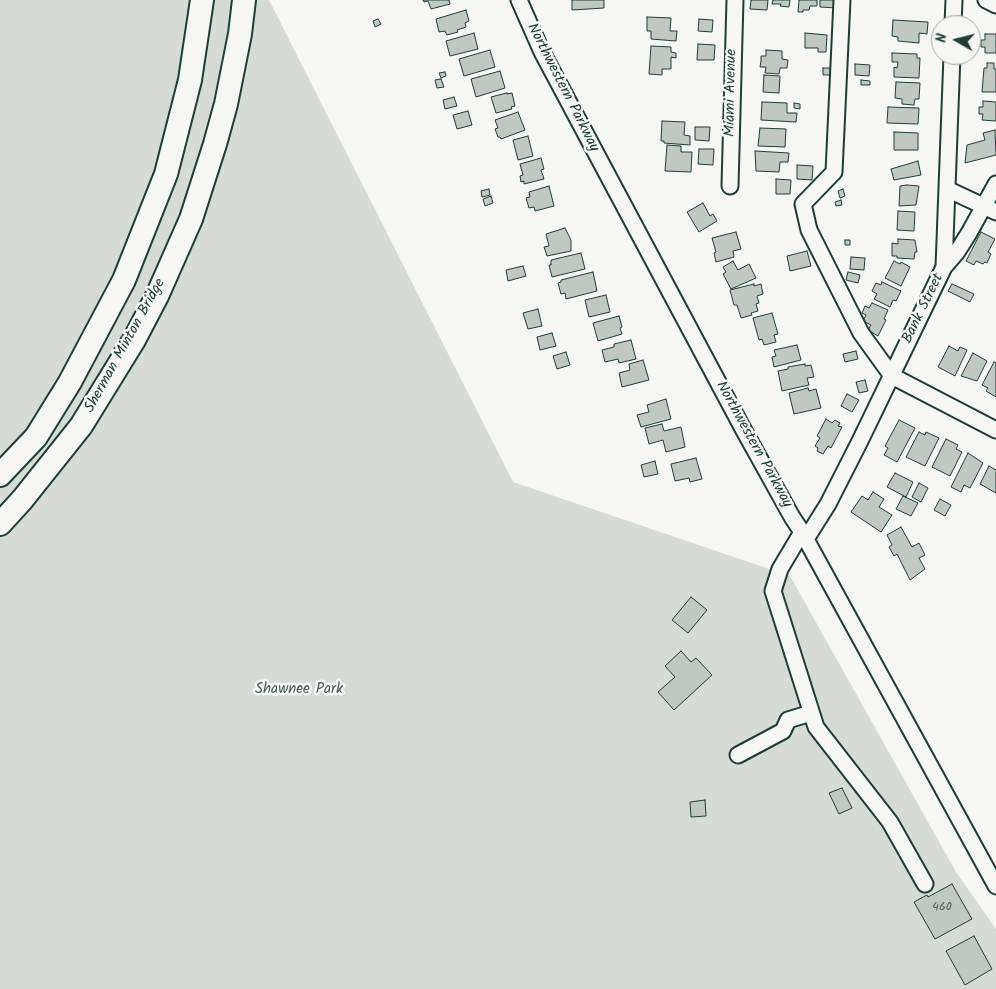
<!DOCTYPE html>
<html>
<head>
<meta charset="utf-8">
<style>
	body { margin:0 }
	#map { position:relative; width:996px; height:989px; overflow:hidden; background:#f6f6f2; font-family:Kalam,sans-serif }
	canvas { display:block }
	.north { position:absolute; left:931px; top:15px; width:50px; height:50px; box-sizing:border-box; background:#f6f6f2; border:1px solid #a0aca6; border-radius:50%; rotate:278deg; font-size:14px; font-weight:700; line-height:20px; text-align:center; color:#1f3d34 }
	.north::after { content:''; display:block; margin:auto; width:18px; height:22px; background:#1f3d34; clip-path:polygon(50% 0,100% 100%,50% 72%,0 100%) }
</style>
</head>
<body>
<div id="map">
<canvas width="996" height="989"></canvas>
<div class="north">N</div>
</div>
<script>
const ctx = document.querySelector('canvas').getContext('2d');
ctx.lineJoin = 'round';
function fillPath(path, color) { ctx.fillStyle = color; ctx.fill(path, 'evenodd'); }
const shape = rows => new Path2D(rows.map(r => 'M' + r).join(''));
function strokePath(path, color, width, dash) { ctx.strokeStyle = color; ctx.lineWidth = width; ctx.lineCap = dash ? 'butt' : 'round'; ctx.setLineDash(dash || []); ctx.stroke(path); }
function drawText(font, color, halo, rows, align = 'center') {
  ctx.font = font + ' Kalam,sans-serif'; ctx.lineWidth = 5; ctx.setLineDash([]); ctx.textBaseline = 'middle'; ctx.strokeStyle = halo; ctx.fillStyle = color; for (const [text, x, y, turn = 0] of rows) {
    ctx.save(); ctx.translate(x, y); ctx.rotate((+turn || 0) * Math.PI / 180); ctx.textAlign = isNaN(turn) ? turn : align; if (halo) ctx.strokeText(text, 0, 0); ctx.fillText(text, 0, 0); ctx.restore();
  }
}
fillPath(shape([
	[0,0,269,0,513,482,790,576,956,872,996,929,996,989,0,989]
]), '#d6dbd6');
const building = shape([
	[423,0,449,0,450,4,431,9,428,1,424,2,423,0],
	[572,0,604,0,604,8,572,10,572,0],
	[751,0,768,0,767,10,750,9,751,0],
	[773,0,790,0,789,7,780,6,781,4,772,4,773,0],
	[799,0,817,0,817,6,810,6,809,10,803,10,803,12,798,12,799,0],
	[820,0,837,0,837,8,820,7,820,0],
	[466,10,469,21,465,23,466,27,457,30,458,32,447,35,445,31,439,32,436,19,466,10],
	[647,17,671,18,670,31,677,31,676,41,651,39,651,31,647,31,647,17],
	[378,19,381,24,375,27,373,21,378,19],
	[699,19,713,20,712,32,698,31,699,19],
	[893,20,928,22,927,34,919,33,919,43,898,41,898,37,892,36,893,20],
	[474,33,478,49,450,56,446,41,474,33],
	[805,33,827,35,826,52,818,52,818,48,805,48,805,33],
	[985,34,996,34,996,53,985,53,985,47,981,47,981,40,985,40,985,34],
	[698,44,715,45,714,60,697,60,698,44],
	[651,46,671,47,671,52,676,53,676,58,671,57,671,69,662,69,662,75,649,74,651,46],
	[490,50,495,67,464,76,459,59,490,50],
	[766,50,782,51,782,59,788,60,787,68,780,68,779,74,765,73,766,67,760,67,761,61,761,56,766,56,766,50],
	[892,53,917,54,917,58,920,58,919,78,894,77,894,67,897,68,898,62,892,62,892,53],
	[987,63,994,63,994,69,996,69,996,92,982,92,984,68,987,68,987,63],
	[855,64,870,65,869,76,855,75,855,64],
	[823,68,832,68,831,75,823,75,823,68],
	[500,71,505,88,476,97,471,79,500,71],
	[445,72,446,76,441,78,439,73,445,72],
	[764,75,780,76,779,93,763,92,764,75],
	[441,79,444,87,437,88,435,80,441,79],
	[861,80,870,81,870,85,861,85,861,80],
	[896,82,920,83,919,99,915,99,914,105,902,104,902,99,895,98,896,82],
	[507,93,507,94,512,93,515,106,511,107,512,109,496,113,491,97,507,93],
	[454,97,457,106,445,109,443,100,454,97],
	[983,101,996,102,996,121,982,120,983,114,979,114,979,107,983,107,983,101],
	[762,102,787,103,787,113,797,113,796,122,761,120,762,102],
	[794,103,800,104,800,109,794,108,794,103],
	[888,107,919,108,918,124,887,123,888,107],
	[468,111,472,125,457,129,453,115,468,111],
	[518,112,525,130,501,139,500,137,498,137,495,129,498,128,495,120,518,112],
	[662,121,685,122,684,135,690,136,690,145,664,143,664,141,661,141,662,121],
	[695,127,710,127,709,141,695,140,695,127],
	[760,128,786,129,785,147,758,146,760,128],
	[995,130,996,155,965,163,967,145,985,140,983,133,995,130],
	[894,132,918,133,918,150,894,150,894,132],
	[528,136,533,156,518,160,513,140,528,136],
	[667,145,681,146,681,152,692,152,691,172,665,171,667,145],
	[699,149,714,149,713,165,698,164,699,149],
	[755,151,789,153,788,162,780,162,779,172,756,171,755,151],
	[541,158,544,169,541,170,544,179,524,184,524,181,521,182,520,176,523,175,520,164,541,158],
	[918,161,921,175,894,180,891,169,918,161],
	[797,165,813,166,812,180,797,179,797,165],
	[776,179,791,180,790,194,776,194,776,179],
	[907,185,919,186,916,205,899,206,900,186,907,185],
	[549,186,554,206,535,211,534,207,529,208,526,198,530,197,529,192,549,186],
	[489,189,490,195,482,197,481,191,489,189],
	[843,189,845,196,840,198,838,191,843,189],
	[491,196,493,203,485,206,483,199,491,196],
	[841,200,842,205,836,206,835,202,841,200],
	[703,203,710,216,713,214,717,221,699,232,687,212,703,203],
	[898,211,915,212,914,231,897,230,898,211],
	[565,228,571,240,571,251,547,256,544,247,549,246,546,234,565,228],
	[736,232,741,249,733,251,734,257,716,262,714,253,716,252,712,238,736,232],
	[981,232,995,239,988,252,991,254,987,263,985,262,983,264,976,261,974,265,966,261,981,232],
	[898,239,915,240,917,252,915,252,914,259,897,258,897,256,892,256,892,243,898,244,898,239],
	[845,240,850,240,850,245,845,245,845,240],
	[807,251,811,266,790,271,787,256,807,251],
	[581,253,585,269,552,277,549,265,551,265,551,260,581,253],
	[851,257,865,258,864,270,850,269,851,257],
	[733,261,738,270,749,264,756,278,731,289,723,274,726,272,723,267,733,261],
	[894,261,900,264,901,262,910,267,901,286,885,278,894,261],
	[523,266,526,276,508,281,506,270,523,266],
	[593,272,597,291,566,299,565,293,561,294,558,283,561,282,561,280,593,272],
	[848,272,860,275,858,283,846,280,848,272],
	[882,282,901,291,896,301,893,300,890,307,874,299,877,294,872,291,876,283,881,285,882,282],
	[754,284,754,286,761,284,763,294,757,296,759,303,756,304,758,311,751,313,752,315,741,318,737,305,734,305,730,290,754,284],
	[952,284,974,294,970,302,948,291,952,284],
	[606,295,610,312,589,317,585,300,606,295],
	[872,303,888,310,884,319,886,320,878,336,868,330,871,325,863,321,866,315,862,313,865,306,869,308,872,303],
	[538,309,542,326,528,329,523,313,538,309],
	[772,313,778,334,774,335,776,342,764,345,762,339,759,340,753,318,772,313],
	[619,316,622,327,620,328,622,334,598,341,593,323,619,316],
	[552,333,556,346,540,350,537,337,552,333],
	[631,340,636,359,619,363,618,359,605,362,602,350,614,347,614,344,631,340],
	[797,345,801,360,774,367,772,357,776,356,774,350,797,345],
	[949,346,958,351,960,347,967,350,955,376,938,367,949,346],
	[856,351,858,359,845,362,843,354,856,351],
	[566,352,570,365,557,369,553,356,566,352],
	[973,353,987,361,977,381,961,376,973,353],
	[643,360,649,380,622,387,619,373,630,370,629,364,643,360],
	[994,362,996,363,996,397,986,391,988,388,982,385,994,362],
	[805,364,805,366,811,365,814,377,807,378,809,385,782,391,778,371,788,369,788,367,805,364],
	[865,380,868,391,859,393,856,382,865,380],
	[808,388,809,391,816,389,821,408,794,414,789,393,808,388],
	[847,394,859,400,852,412,841,406,847,394],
	[666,399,671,419,641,427,637,415,649,412,647,405,666,399],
	[826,419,832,423,835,420,840,423,838,426,842,427,831,448,828,446,823,454,817,451,818,448,815,446,820,438,817,436,826,419],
	[899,420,915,428,897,462,884,455,888,448,885,446,899,420],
	[662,424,664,431,681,427,685,447,666,452,663,440,649,444,645,428,662,424],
	[919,432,925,435,926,432,939,438,925,466,906,457,919,432],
	[946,439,958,445,956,449,962,452,950,476,932,467,946,439],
	[968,453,983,463,970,488,964,485,961,492,951,487,968,453],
	[696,458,702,479,690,482,689,478,675,481,671,464,696,458],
	[655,461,658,474,644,477,641,465,655,461],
	[989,466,996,470,996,493,980,484,989,466],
	[895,473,913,482,906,497,887,487,895,473],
	[919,483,928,488,921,502,912,497,919,483],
	[873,492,884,499,879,507,892,515,881,532,851,512,862,496,868,500,873,492],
	[903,496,918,503,911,516,896,509,903,496],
	[940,499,951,505,945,516,934,510,940,499],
	[901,527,912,547,919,543,925,555,919,558,925,569,910,580,897,554,894,556,889,547,892,545,887,535,901,527],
	[691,597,707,610,688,633,672,620,691,597],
	[681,651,691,662,696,658,712,675,674,710,658,692,675,677,665,666,681,651],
	[842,788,852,808,839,814,829,793,842,788],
	[705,800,706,816,691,817,690,802,705,800],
	[952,884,972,919,935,939,914,902,927,895,928,897,952,884],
	[974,936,992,969,965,985,946,951,974,936]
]);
fillPath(building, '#c1c8c3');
strokePath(building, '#1f3d34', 1);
const minor = shape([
	[519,0,542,52,742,427,792,517,802,532,996,886],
	[842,0,834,172,803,204,809,230,861,333,892,376,996,430],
	[986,0,996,5],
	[953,25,954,0],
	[730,186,735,0],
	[947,189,996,212],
	[944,267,957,252,969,233,996,184],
	[802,532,780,569,773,591,816,727,890,822,925,884],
	[806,539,828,504,860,441,944,267,952,55],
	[738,755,783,731,788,720,811,713]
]);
const highway = shape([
	[0,475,36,437,70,382,124,280,166,174,190,80,202,0],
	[0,524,22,500,81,426,134,340,157,296,191,219,215,144,226,104,240,34,244,0]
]);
strokePath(minor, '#1f3d34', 19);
strokePath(highway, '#1f3d34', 26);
strokePath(minor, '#f6f6f2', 15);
strokePath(highway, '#f6f6f2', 22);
drawText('12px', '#486058', null, [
	["460",942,908]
]);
drawText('15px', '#1f3d34', '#f6f6f2', [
	["Northwestern Parkway",562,88,63],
	["Miami Avenue",732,93,-89],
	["Bank Street",924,309,-64],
	["Sherman Minton Bridge",126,346,-61],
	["Northwestern Parkway",753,445,61]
]);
drawText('15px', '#445d54', '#f6f6f2', [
	["Shawnee Park",299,690]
]);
</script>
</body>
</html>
